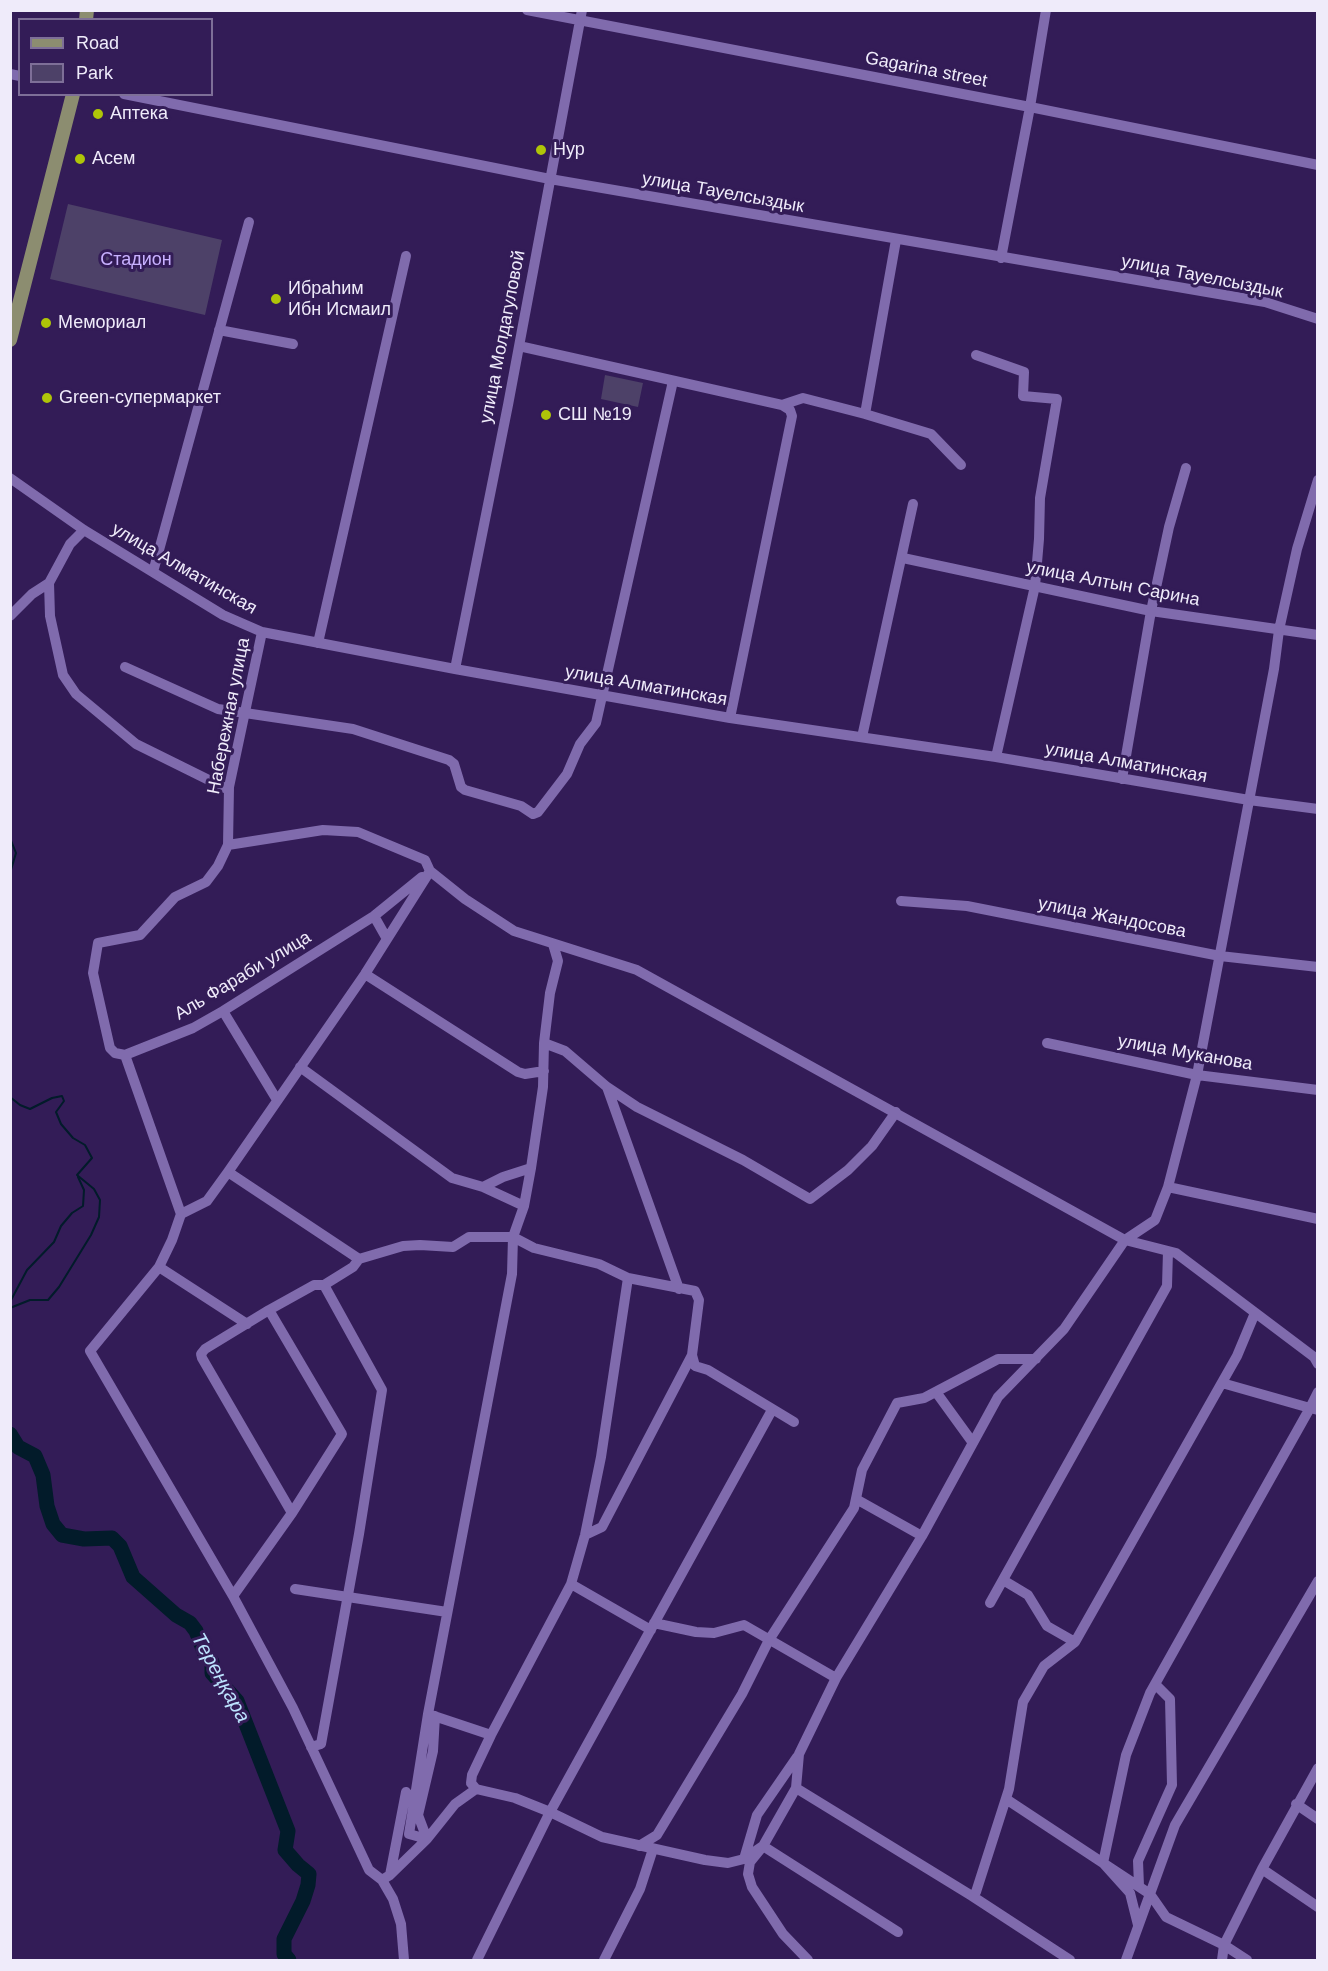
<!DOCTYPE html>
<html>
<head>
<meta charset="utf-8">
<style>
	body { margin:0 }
	#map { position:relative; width:1328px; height:1971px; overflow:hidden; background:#331c57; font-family:Arial,sans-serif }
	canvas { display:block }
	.frame { position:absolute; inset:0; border:12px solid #efebfa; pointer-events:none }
	.legend { position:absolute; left:18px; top:18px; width:195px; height:78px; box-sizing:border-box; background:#331c57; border:2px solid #7e6f98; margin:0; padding:8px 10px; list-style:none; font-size:18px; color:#efebfa }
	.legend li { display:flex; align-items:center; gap:12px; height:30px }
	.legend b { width:30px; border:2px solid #7e6f98 }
</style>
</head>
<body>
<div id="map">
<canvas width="1328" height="1971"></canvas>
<div class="frame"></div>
<ul class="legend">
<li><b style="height:8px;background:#8c8d70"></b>Road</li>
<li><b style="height:16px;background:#4d4168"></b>Park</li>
</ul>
</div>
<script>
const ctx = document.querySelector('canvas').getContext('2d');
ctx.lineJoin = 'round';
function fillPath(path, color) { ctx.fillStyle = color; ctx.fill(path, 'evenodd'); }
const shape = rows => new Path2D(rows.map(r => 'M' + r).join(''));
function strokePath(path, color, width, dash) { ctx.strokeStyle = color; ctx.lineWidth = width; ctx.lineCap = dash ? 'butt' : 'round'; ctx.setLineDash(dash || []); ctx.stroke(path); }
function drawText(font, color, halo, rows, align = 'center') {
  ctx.font = font + ' Arial,sans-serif'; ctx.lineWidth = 6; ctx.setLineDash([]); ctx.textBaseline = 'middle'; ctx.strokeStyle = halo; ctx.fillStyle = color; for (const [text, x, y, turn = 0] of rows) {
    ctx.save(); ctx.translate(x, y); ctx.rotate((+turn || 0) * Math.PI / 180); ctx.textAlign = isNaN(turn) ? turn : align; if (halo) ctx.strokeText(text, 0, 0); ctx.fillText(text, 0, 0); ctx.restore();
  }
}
fillPath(shape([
	[68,204,222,240,205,315,50,279],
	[605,375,643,383,638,407,601,399]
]), '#4d4168');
strokePath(shape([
	[10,838,16,853,10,873],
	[10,1097,20,1105,30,1109,52,1098,62,1096,64,1101,56,1112,61,1124,73,1138,85,1145,92,1158,77,1175,94,1189,100,1200,99,1217,91,1235,59,1287,48,1300,30,1300,10,1308],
	[10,1302,27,1270,54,1242,61,1226,72,1213,83,1206,84,1190,78,1177]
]), '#021b2a', 2);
strokePath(shape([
	[10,1434,18,1447,35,1456,43,1475,47,1506,53,1524,62,1535,84,1539,112,1538,120,1546,133,1577,176,1615,190,1623,196,1631,205,1654,212,1662,212,1673,237,1701,288,1831,285,1850,298,1865,309,1874,308,1885,303,1901,284,1939,284,1954,289,1960]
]), '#021b2a', 15);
strokePath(shape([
	[527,10,1030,107,1318,165],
	[10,74,20,76],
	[124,94,550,179,1265,302,1318,319],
	[1001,258,1030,107,1046,10],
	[219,330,293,344],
	[519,346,782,405,790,410,792,416,730,718],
	[976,355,1024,372,1023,396,1057,399,1040,498,1039,539,1035,586,996,757],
	[782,405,803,398,865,414,931,434,961,465],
	[865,414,896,240],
	[10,478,84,530,223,615,262,632,455,669,730,718,996,757,1249,800,1318,809],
	[84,530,70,544,49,583,50,616,63,675,76,694,136,744,229,790],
	[903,558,1151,611,1318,635],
	[153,572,249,222],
	[10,616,32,594,49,583],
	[318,643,406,256],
	[125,667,218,709,353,729,449,760,454,764,461,787,465,790,521,806,533,814,538,812,567,774,580,744,596,723,673,381],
	[455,669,508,405,582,10],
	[862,737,913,504],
	[1122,779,1151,611,1169,527,1186,468],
	[228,845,323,830,358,832,425,860,430,871,465,899,514,931,637,970,1125,1240,1176,1253,1314,1357,1318,1364],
	[901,901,967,906,1220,956,1318,967],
	[374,916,387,939],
	[553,944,558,961,550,993,544,1043,565,1051,607,1087,637,1107,743,1160,810,1199,848,1170,872,1146,896,1112],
	[365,974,518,1072,525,1074,544,1071],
	[223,1011,277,1100],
	[1047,1043,1197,1075,1318,1090],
	[125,1055,115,1053,110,1048,93,973,98,943,140,935,175,897,206,882,218,866,228,845,229,787,262,632],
	[125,1055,193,1028,223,1011,374,916,422,877],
	[125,1055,181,1214],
	[300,1067,452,1178,483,1187,503,1177,531,1168],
	[607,1087,679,1289],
	[228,1172,359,1259],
	[483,1187,524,1206],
	[1168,1187,1318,1219],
	[159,1267,247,1324],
	[628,1278,601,1457,585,1535,571,1584,491,1735,472,1775,471,1783,476,1789,515,1798,550,1812,602,1837,705,1860,728,1863,744,1859,763,1846,796,1788,799,1754,836,1678,922,1536,998,1397,1064,1329,1125,1240,1155,1220,1168,1187,1197,1075,1274,669,1279,630,1297,549,1318,480],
	[936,1392,973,1443],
	[1318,1392,1310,1408,1318,1410],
	[856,1499,922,1536],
	[292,1513,202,1358,201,1354,205,1349,269,1310,314,1285,324,1285,353,1267,359,1259,403,1246,420,1245,453,1247,469,1237,513,1237,534,1248,599,1264,628,1278,695,1291,699,1300,692,1355,695,1366,708,1370,794,1422],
	[585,1535,602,1527,692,1355],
	[1003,1580,1028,1595,1047,1626,1075,1642,1237,1356,1255,1313],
	[571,1584,651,1630],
	[295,1589,447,1612],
	[233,1596,292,1513,342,1434,269,1310],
	[990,1603,1167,1286,1168,1251],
	[654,1623,696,1632,714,1633,744,1625,836,1678],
	[428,1714,491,1735],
	[311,1747,321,1744,359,1534,382,1390,324,1285],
	[1318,1768,1262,1869,1318,1907],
	[796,1788,972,1896,1070,1960],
	[1006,1799,1150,1894,1166,1917,1224,1945,1247,1960],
	[1296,1804,1318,1819],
	[427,1839,418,1815,433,1751,435,1716],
	[427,1839,455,1804,476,1789],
	[639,1846,657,1835,742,1694,769,1640,854,1508,862,1470,897,1403,924,1398,998,1359,1036,1359],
	[744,1859,757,1815,797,1757],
	[390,1875,406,1792,415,1806],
	[382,1880,390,1875,427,1839,409,1834,428,1714,512,1274,513,1237,524,1206,531,1168,543,1087,544,1043],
	[1139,1886,1138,1861,1172,1785,1170,1699,1155,1684],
	[972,1896,976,1892,1009,1789,1023,1702,1044,1666,1075,1642],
	[1138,1925,1130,1893,1103,1863,1126,1755,1150,1693,1310,1408,1222,1383],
	[404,1960,401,1924,393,1899,382,1880,369,1870,293,1708,233,1596,90,1351,159,1267,172,1240,181,1214,207,1201,228,1172,365,974,430,871],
	[477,1960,550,1812,772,1410],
	[604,1960,640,1889,653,1849],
	[808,1960,783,1934,752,1887,748,1874,750,1862,763,1846,898,1932],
	[1126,1960,1175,1825,1318,1581],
	[1222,1960,1224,1945,1262,1869]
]), '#806bad', 10);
strokePath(shape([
	[86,20,87,10],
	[10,340,73,94]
]), '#8c8d70', 14);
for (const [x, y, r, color] of [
	[98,114,6,"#afc508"],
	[541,150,6,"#afc508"],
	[80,159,6,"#afc508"],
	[276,299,6,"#afc508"],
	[46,323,6,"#afc508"],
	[47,398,6,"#afc508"],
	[546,415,6,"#afc508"]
]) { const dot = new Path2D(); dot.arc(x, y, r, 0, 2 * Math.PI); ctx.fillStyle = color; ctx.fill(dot); strokePath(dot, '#331c57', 2); }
drawText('18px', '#efebfa', '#331c57', [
	["Gagarina street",926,70,11],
	["улица Тауелсыздык",723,193,10],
	["улица Тауелсыздык",1202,277,11],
	["улица Молдагуловой",503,337,-79],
	["улица Алматинская",184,569,30],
	["улица Алтын Сарина",1113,584,11],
	["улица Алматинская",646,686,10],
	["Набережная улица",229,716,-79],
	["улица Алматинская",1126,763,10],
	["улица Жандосова",1112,918,11],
	["Аль Фараби улица",243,976,-31],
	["улица Муканова",1185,1053,10]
]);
drawText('18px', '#efebfa', '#331c57', [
	["Аптека",110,114],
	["Нур",553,150],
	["Асем",92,159],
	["Ибраһим",288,289],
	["Ибн Исмаил",288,310],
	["Мемориал",58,323],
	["Green-супермаркет",59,398],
	["СШ №19",558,415]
], 'left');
drawText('18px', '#c8b1ff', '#331c57', [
	["Стадион",136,260]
]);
drawText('italic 20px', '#bce3fe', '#331c57', [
	["Тереңқара",220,1678,61]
]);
</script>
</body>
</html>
